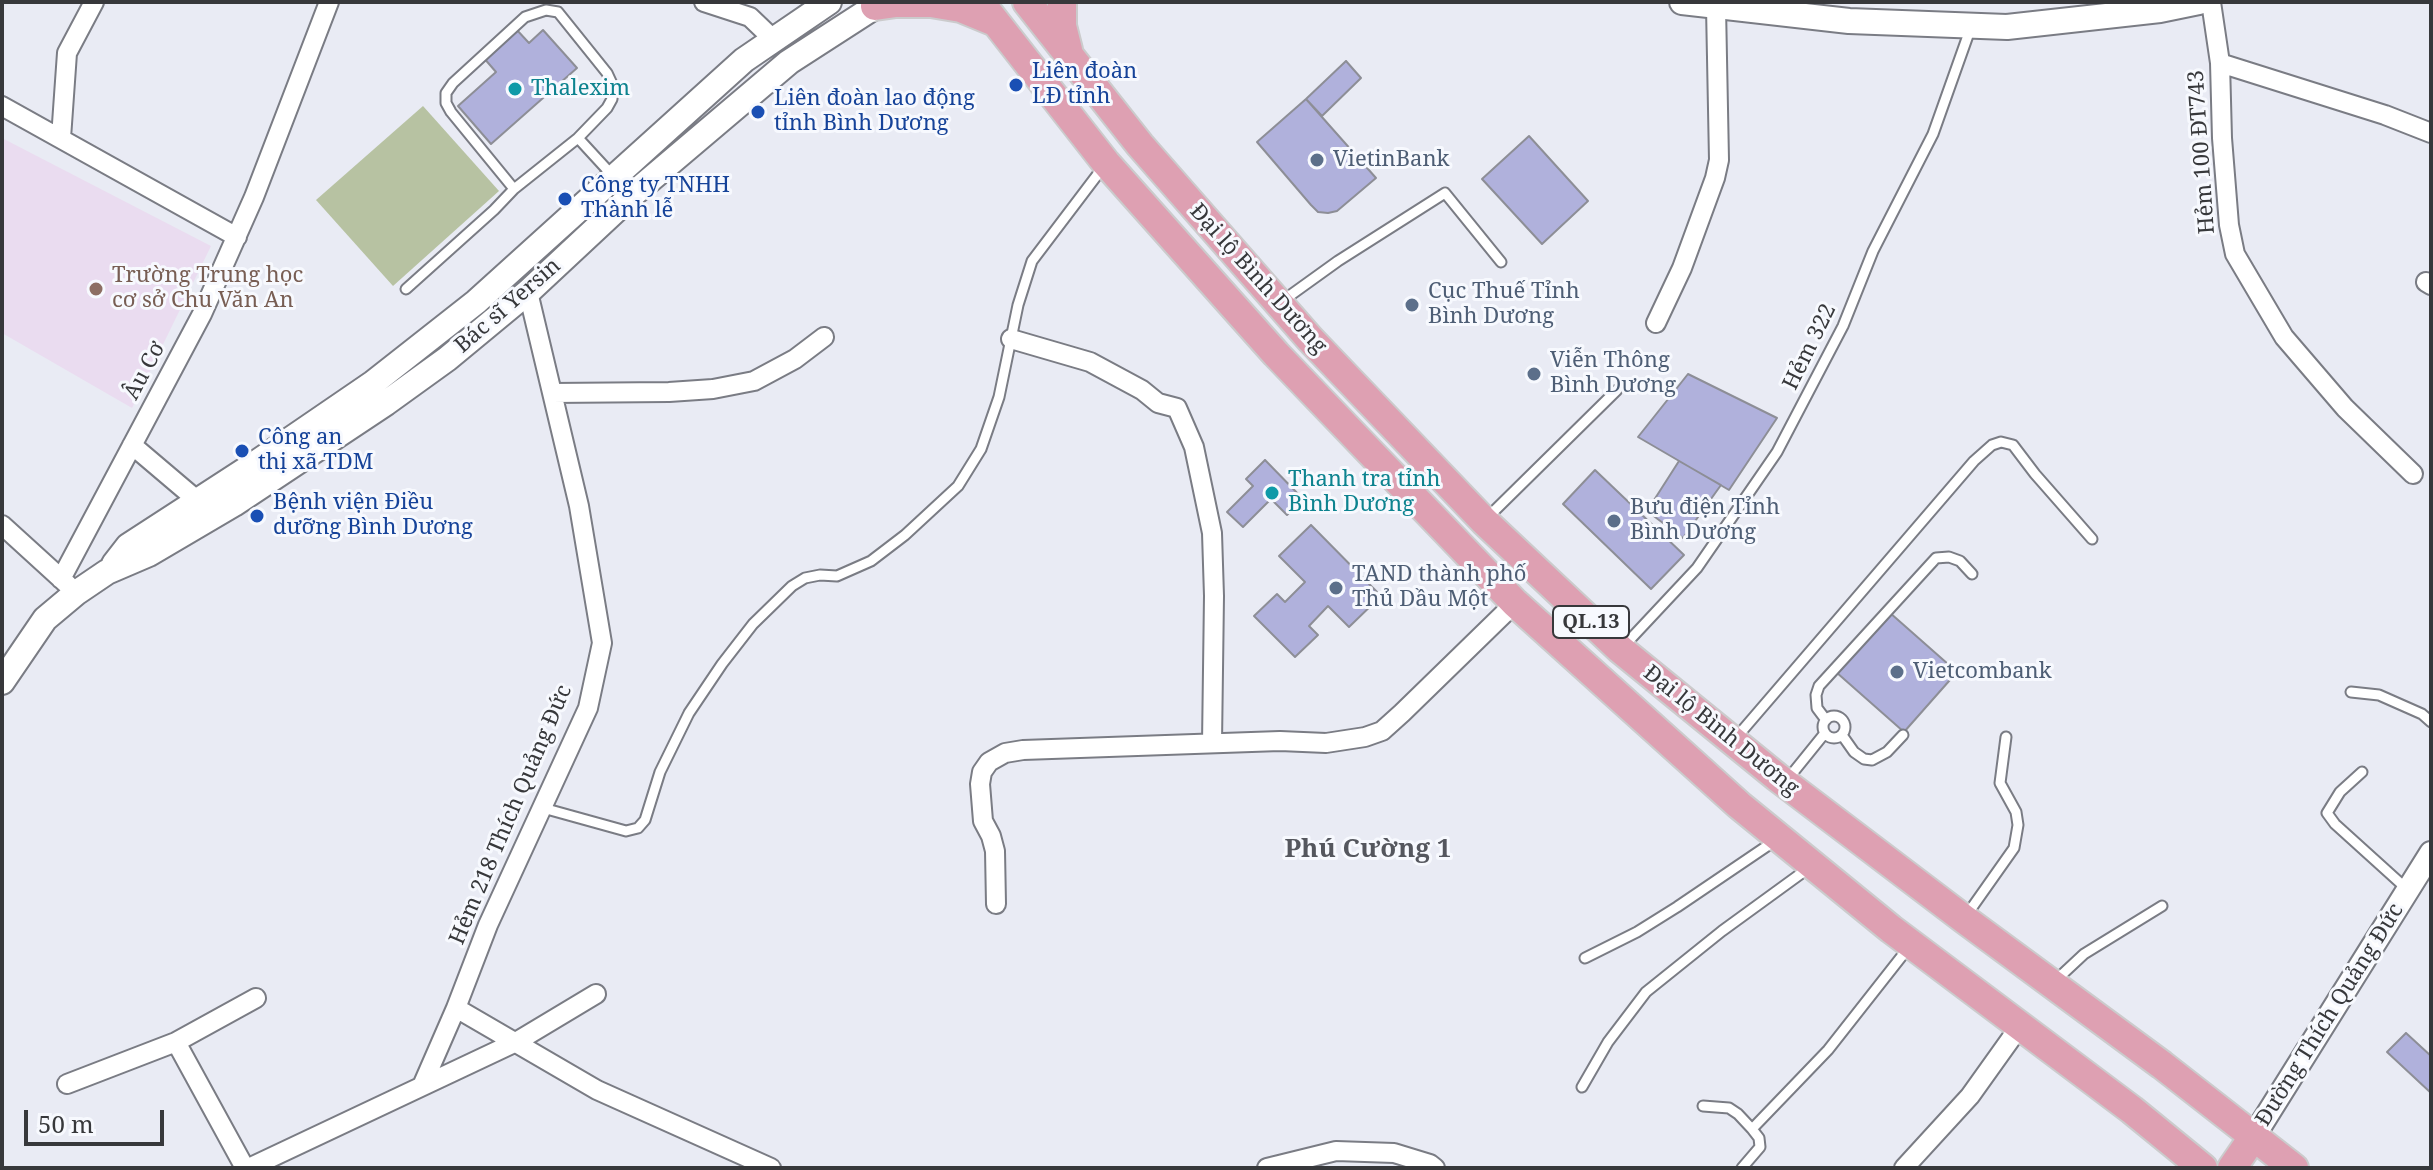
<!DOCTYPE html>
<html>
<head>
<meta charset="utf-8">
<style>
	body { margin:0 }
	#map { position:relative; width:2433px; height:1170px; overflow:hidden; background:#e9ebf4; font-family:"Noto Serif",serif }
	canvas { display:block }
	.frame { position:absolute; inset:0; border:4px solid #37383b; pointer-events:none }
	.scale { position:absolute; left:24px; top:1110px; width:140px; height:36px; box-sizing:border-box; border:4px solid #37383b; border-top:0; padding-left:10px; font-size:24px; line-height:28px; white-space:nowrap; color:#37383b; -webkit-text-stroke:6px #f7f9fe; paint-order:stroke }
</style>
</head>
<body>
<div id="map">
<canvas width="2433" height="1170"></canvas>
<div class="frame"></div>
<div class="scale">50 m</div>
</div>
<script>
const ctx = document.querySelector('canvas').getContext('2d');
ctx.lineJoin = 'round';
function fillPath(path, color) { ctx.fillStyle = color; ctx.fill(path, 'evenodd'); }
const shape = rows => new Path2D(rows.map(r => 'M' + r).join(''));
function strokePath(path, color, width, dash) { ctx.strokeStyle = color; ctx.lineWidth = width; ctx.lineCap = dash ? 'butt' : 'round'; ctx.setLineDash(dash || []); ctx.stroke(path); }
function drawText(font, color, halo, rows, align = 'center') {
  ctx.font = font + ' "Noto Serif",serif'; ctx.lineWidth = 6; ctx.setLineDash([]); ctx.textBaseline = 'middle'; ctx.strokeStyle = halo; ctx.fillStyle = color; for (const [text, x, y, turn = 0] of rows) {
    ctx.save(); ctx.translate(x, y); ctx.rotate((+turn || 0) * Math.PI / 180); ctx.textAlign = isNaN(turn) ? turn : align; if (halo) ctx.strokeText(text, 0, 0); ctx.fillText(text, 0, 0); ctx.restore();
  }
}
fillPath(shape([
	[2,138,211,246,132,408,2,333]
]), '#eadcf0');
fillPath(shape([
	[423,106,499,191,393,286,316,200]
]), '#b7c2a2');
const building = shape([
	[516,29,529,43,543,30,577,68,491,144,458,106,496,72,483,57,516,29],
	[1346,61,1361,78,1322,116,1306,99,1346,61],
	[1306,99,1376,178,1337,211,1328,213,1318,212,1311,205,1257,142,1306,99],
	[1529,136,1588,201,1542,244,1482,179,1529,136],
	[1688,374,1777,418,1729,490,1638,437,1688,374],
	[1265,460,1303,499,1287,515,1271,499,1243,527,1227,512,1253,486,1246,479,1265,460],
	[1679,461,1721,485,1683,538,1647,511,1679,461],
	[1595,470,1684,555,1651,589,1563,504,1595,470],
	[1311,525,1381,596,1349,627,1328,606,1309,626,1318,635,1295,657,1254,616,1277,594,1285,602,1305,582,1279,556,1311,525],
	[1889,612,1957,672,1904,732,1836,672,1889,612],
	[2406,1033,2431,1056,2431,1093,2387,1052,2406,1033]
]);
fillPath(building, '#b0b1dc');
strokePath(building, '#8d8e96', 2);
const service = shape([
	[514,189,578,138],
	[406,289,494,210,514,189,451,112,446,103,446,93,453,83,525,17,546,10,558,12,607,73,613,86,612,99,607,108,578,138,612,175],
	[1281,302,1338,261,1445,193,1501,262],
	[1485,520,1617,390],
	[1623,647,1697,568,1777,452,1843,326,1873,251,1933,134,1971,27],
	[2351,692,2379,695,2422,714,2431,722],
	'1823 727a11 11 0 1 1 22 0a11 11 0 1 1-22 0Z',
	[1826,720,1817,708,1816,695,1819,686,1936,558,1949,557,1960,561,1972,574],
	[1842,735,1854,752,1864,759,1872,760,1887,752,1903,735],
	[1735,739,1974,461,1992,445,2001,442,2013,445,2035,474,2092,539],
	[2362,772,2340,792,2327,813,2335,824,2408,890],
	[1787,780,1825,733],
	[543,808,626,831,638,828,645,820,660,772,689,713,722,664,753,624,792,586,805,578,820,575,837,576,871,561,905,535,958,486,981,449,999,397,1018,305,1032,261,1104,166],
	[1966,916,2014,848,2018,825,2016,812,2000,783,2006,737],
	[1585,958,1637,932,1677,907,1776,840],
	[2054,982,2084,954,2162,906],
	[1582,1087,1608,1042,1646,992,1722,931,1810,867],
	[1703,1106,1729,1108,1738,1114,1752,1129,1828,1050,1909,947],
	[1742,1168,1760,1147,1759,1138,1752,1129]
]);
const minor = shape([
	[704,2,750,17,774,40],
	[2211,2,2220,63,2222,138,2229,225,2235,254,2284,337,2345,408,2413,474],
	[2220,63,2385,115,2431,133],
	[2,106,237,237],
	[61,138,67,53,94,2],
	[2426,282,2431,285],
	[528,292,579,506,602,643,588,708,488,925,456,1008,597,1090,771,1168],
	[1656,323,1682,268,1715,178,1719,160,1716,7],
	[1011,339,1090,362,1142,390,1158,403,1177,408,1194,447,1212,533,1214,596,1212,743],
	[552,393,669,392,713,389,754,381,795,359,824,337],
	[132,445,198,501],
	[2,525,68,585],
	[61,579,202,314,254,197,329,2],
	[996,904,995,851,991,836,983,821,980,784,982,772,989,762,1005,753,1023,750,1280,741,1326,743,1365,737,1382,731,1402,713,1515,603],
	[176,1042,245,1168],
	[67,1084,176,1042,256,998],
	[422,1086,456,1008],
	[249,1168,516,1042,596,994],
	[1267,1168,1336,1151,1394,1153,1430,1164,1435,1168],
	[1904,1168,1970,1096,2020,1026]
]);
const tertiary = shape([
	[2254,1136,2431,853]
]);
const secondary = shape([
	[1682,2,1849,21,2007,27,2160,10,2199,2],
	[114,564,128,546,256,463,373,383,476,302,744,60,829,2],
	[2,682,45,619,76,593,107,572,149,554,234,504,386,403,447,359,528,292,632,195,789,62,882,2]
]);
const trunk = shape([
	[980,2,1106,163,1276,354,1515,603,1739,805,1891,929,2132,1110,2203,1168],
	[1027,2,1140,145,1310,339,1484,521,1620,649,1777,777,1964,919,2162,1065,2294,1168],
	[1062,2,1062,26,1068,50],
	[875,6,896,3,931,3,961,8,995,22],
	[2232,1168,2254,1136]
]);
strokePath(service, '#7a7c84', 13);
strokePath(minor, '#7a7c84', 22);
strokePath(tertiary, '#7a7c84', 26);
strokePath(secondary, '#7a7c84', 28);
strokePath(trunk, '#cbcbcc', 32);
strokePath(service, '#fff', 9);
strokePath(minor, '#fff', 18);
strokePath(tertiary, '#fff', 22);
strokePath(secondary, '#fff', 24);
strokePath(trunk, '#dea0b2', 28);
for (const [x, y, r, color] of [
	[1016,85,8,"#1a4fb4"],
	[515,89,8,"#0f9aa8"],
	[758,112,8,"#1a4fb4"],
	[1317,160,8,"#5c6f8a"],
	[565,199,8,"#1a4fb4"],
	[96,289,8,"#8d6e63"],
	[1412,305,8,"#5c6f8a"],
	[1534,374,8,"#5c6f8a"],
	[242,451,8,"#1a4fb4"],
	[1272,493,8,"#0f9aa8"],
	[257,516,8,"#1a4fb4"],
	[1614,521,8,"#5c6f8a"],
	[1336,588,8,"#5c6f8a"],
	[1897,672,8,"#5c6f8a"]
]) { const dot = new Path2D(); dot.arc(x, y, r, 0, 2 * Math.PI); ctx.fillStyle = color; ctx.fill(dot); strokePath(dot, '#f7f9fe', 3); }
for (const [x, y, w] of [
	[1591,622,76]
]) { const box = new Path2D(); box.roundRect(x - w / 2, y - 16, w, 32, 6); ctx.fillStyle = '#f7f9fe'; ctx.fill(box); strokePath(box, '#37383b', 2); }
drawText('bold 20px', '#37383b', null, [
	["QL.13",1591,622]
]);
drawText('22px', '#164399', '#f7f9fe', [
	["Liên đoàn",1032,72],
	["LĐ tỉnh",1032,97],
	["Liên đoàn lao động",774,99],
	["tỉnh Bình Dương",774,124],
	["Công ty TNHH",581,186],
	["Thành lễ",581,211],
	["Công an",258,438],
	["thị xã TDM",258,463],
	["Bệnh viện Điều",273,503],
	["dưỡng Bình Dương",273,528]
], 'left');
drawText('22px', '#0d838f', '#f7f9fe', [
	["Thalexim",531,89],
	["Thanh tra tỉnh",1288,480],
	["Bình Dương",1288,505]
], 'left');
drawText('22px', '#37383b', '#f7f9fe', [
	["Hẻm 100 ĐT743",2202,152,-94],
	["Đại lộ Bình Dương",1258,279,48],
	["Bác sĩ Yersin",508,306,-41],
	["Hẻm 322",1810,347,-64],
	["Âu Cơ",145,371,-62],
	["Đại lộ Bình Dương",1721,731,39],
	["Hẻm 218 Thích Quảng Đức",511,815,-67],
	["Đường Thích Quảng Đức",2330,1015,-58]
]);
drawText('22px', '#4e5e75', '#f7f9fe', [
	["VietinBank",1333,160],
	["Cục Thuế Tỉnh",1428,292],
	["Bình Dương",1428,317],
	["Viễn Thông",1550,361],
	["Bình Dương",1550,386],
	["Bưu điện Tỉnh",1630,508],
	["Bình Dương",1630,533],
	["TAND thành phố",1352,575],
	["Thủ Dầu Một",1352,600],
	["Vietcombank",1913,672]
], 'left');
drawText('22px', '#785e54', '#f7f9fe', [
	["Trường Trung học",112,276],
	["cơ sở Chu Văn An",112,301]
], 'left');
drawText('bold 26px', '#55575e', '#f7f9fe', [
	["Phú Cường 1",1368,850]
]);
</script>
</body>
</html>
